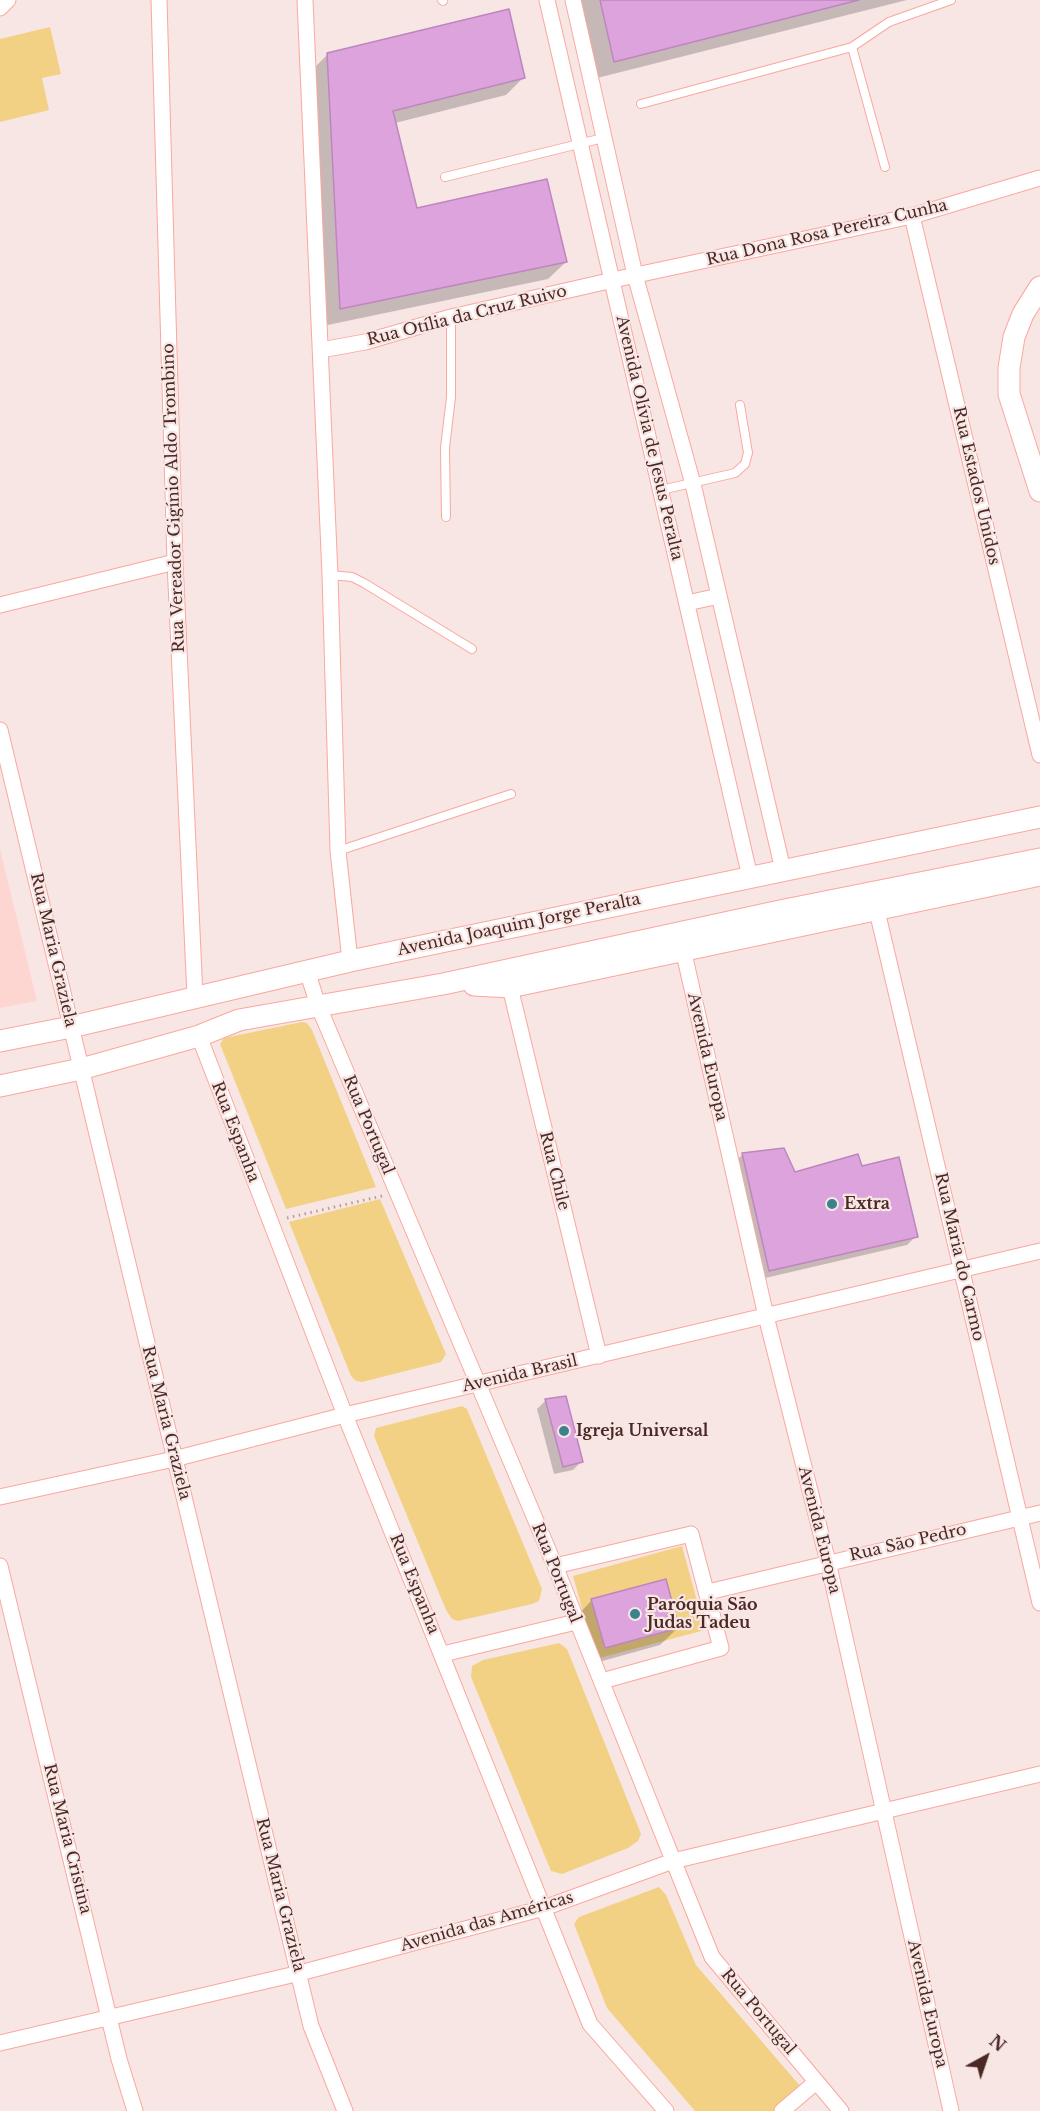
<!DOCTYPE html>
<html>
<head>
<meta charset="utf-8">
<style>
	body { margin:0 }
	#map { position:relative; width:1040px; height:2111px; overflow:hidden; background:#f8e6e4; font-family:"Libre Baskerville",serif }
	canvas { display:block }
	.north { position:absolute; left:956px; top:2027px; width:60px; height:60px; -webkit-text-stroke:4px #f8e6e4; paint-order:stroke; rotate:40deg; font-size:16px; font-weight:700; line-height:24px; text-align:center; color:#4a2925 }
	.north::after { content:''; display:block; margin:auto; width:21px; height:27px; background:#4a2925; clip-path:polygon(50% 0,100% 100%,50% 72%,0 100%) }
</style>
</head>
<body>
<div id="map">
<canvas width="1040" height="2111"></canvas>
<div class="north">N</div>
</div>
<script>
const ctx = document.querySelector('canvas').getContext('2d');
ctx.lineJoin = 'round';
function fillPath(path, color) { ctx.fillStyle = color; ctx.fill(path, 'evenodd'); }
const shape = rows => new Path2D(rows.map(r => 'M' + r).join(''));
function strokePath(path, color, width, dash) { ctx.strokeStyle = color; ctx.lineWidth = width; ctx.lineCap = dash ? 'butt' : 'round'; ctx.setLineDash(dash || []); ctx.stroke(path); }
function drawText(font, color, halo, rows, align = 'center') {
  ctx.font = font + ' "Libre Baskerville",serif'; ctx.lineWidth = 4.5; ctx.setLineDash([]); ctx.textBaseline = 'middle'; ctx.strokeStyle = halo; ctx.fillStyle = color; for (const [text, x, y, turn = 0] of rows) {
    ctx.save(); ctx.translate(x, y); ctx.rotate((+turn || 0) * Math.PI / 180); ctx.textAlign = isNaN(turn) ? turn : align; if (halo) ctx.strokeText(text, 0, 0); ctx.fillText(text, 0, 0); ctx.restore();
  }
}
fillPath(shape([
	[0,849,37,1001,0,1008]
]), '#fdd6d1');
fillPath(shape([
	[50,27,61,74,42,78,49,110,0,122,0,39],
	[302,1022,307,1023,312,1030,376,1187,286,1209,220,1044,224,1038],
	[380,1199,446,1354,441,1362,362,1382,356,1381,351,1376,289,1222],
	[462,1406,467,1409,542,1589,539,1601,532,1604,458,1621,452,1619,446,1610,374,1436,376,1428],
	[682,1546,705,1630,596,1659,573,1576],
	[559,1643,567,1649,641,1834,638,1841,628,1848,562,1874,551,1871,471,1677,472,1666,483,1660],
	[659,1887,666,1895,696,1965,801,2087,773,2111,695,2111,607,2008,574,1924,579,1917]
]), '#f2d185');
fillPath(shape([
	[579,0,907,0,597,78],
	[328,54,524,77,506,95,395,123,415,209,566,262,548,279,323,326,310,72],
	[743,1154,795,1173,862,1168,916,1236,907,1245,761,1279,735,1162],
	[546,1400,581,1462,573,1470,554,1474,537,1409],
	[592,1600,678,1628,660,1645,588,1665,575,1618]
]), '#0003');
const building = shape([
	[600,0,859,0,614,62,600,0],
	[509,9,525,78,393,111,417,208,547,179,567,262,340,309,327,53,509,9],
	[784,1148,795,1172,858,1154,862,1166,899,1157,918,1237,769,1271,742,1153,784,1148],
	[566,1396,583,1462,563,1467,545,1399,566,1396],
	[666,1579,679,1628,605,1648,591,1599,666,1579]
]);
fillPath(building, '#dca3dc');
strokePath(building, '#be86be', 1.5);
const lane = shape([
	[442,0,443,1],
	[852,47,885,167],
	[641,104,852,47,889,22,951,0],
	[445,177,603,138],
	[661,490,735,473,745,464,748,453,740,405],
	[446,517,445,448,451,397,451,317],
	[330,575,352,577,364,583,472,649],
	[338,851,511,794]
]);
const street = shape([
	[159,0,175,562,195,996],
	[305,0,330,575,338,851,350,961],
	[547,0,750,877],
	[573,0,635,275,693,484,783,870],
	[0,8,8,0],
	[912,216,1040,755],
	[321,350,365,342,451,317,613,280,912,216,1040,178],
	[687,603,719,596],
	[0,605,175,562],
	[0,730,311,2026,345,2111],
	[877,911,1040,1603],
	[683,949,766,1316,828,1562,951,2111],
	[307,971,318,1005,555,1566,712,1957,841,2111],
	[510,987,599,1356],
	[199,1036,345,1415,590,2024,666,2111],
	[0,1497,174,1459,345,1415,1040,1251],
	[0,1566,119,2059,135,2111],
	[555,1566,691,1534,721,1648,602,1681],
	[708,1592,1040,1513],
	[443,1654,576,1622],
	[0,2043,300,1973,544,1908,673,1861,1040,1774],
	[782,2111,816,2082]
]);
const secondary = shape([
	[1040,287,1023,314,1014,337,1009,368,1009,394,1040,491],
	[474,985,510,987,1040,875],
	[0,1041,71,1027,350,961,1040,817],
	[0,1086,81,1069,199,1036,239,1020,443,984,780,911,1040,859]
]);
strokePath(lane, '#fba79d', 10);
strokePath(street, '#fba79d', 17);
strokePath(secondary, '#fba79d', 23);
strokePath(shape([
	[287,1218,382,1196]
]), '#b59d9a', 3, [1.5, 4.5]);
strokePath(lane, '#fff', 8);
strokePath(street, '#fff', 15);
strokePath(secondary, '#fff', 21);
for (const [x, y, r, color] of [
	[832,1204,6,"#3b828b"],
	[564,1431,6,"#3b828b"],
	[635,1614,6,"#3b828b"]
]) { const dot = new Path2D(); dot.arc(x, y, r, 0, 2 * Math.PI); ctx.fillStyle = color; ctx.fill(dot); strokePath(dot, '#f8e6e4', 2); }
drawText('16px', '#4a2925', '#f8e6e4', [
	["Rua Dona Rosa Pereira Cunha",827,233,-13],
	["Rua Otília da Cruz Ruivo",467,316,-14],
	["Avenida Olívia de Jesus Peralta",649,438,77],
	["Rua Estados Unidos",976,486,77],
	["Rua Vereador Gigínio Aldo Trombino",174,498,-92],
	["Avenida Joaquim Jorge Peralta",519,925,-12],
	["Rua Maria Graziela",53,950,77],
	["Avenida Europa",707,1057,77],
	["Rua Portugal",368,1125,67],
	["Rua Espanha",235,1132,69],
	["Rua Chile",554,1171,76],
	["Rua Maria do Carmo",959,1257,77],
	["Avenida Brasil",520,1374,-13],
	["Rua Maria Graziela",166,1423,76],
	["Avenida Europa",819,1530,76],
	["Rua São Pedro",908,1543,-13],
	["Rua Portugal",556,1573,68],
	["Rua Espanha",414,1584,68],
	["Rua Maria Cristina",67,1839,76],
	["Rua Maria Graziela",280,1895,76],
	["Avenida das Américas",487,1922,-16],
	["Avenida Europa",927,2004,77],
	["Rua Portugal",758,2012,50]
]);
drawText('bold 16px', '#4a2925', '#f8e6e4', [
	["Extra",844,1204],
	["Igreja Universal",576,1431],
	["Paróquia São",647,1605],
	["Judas Tadeu",647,1623]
], 'left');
</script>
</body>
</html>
